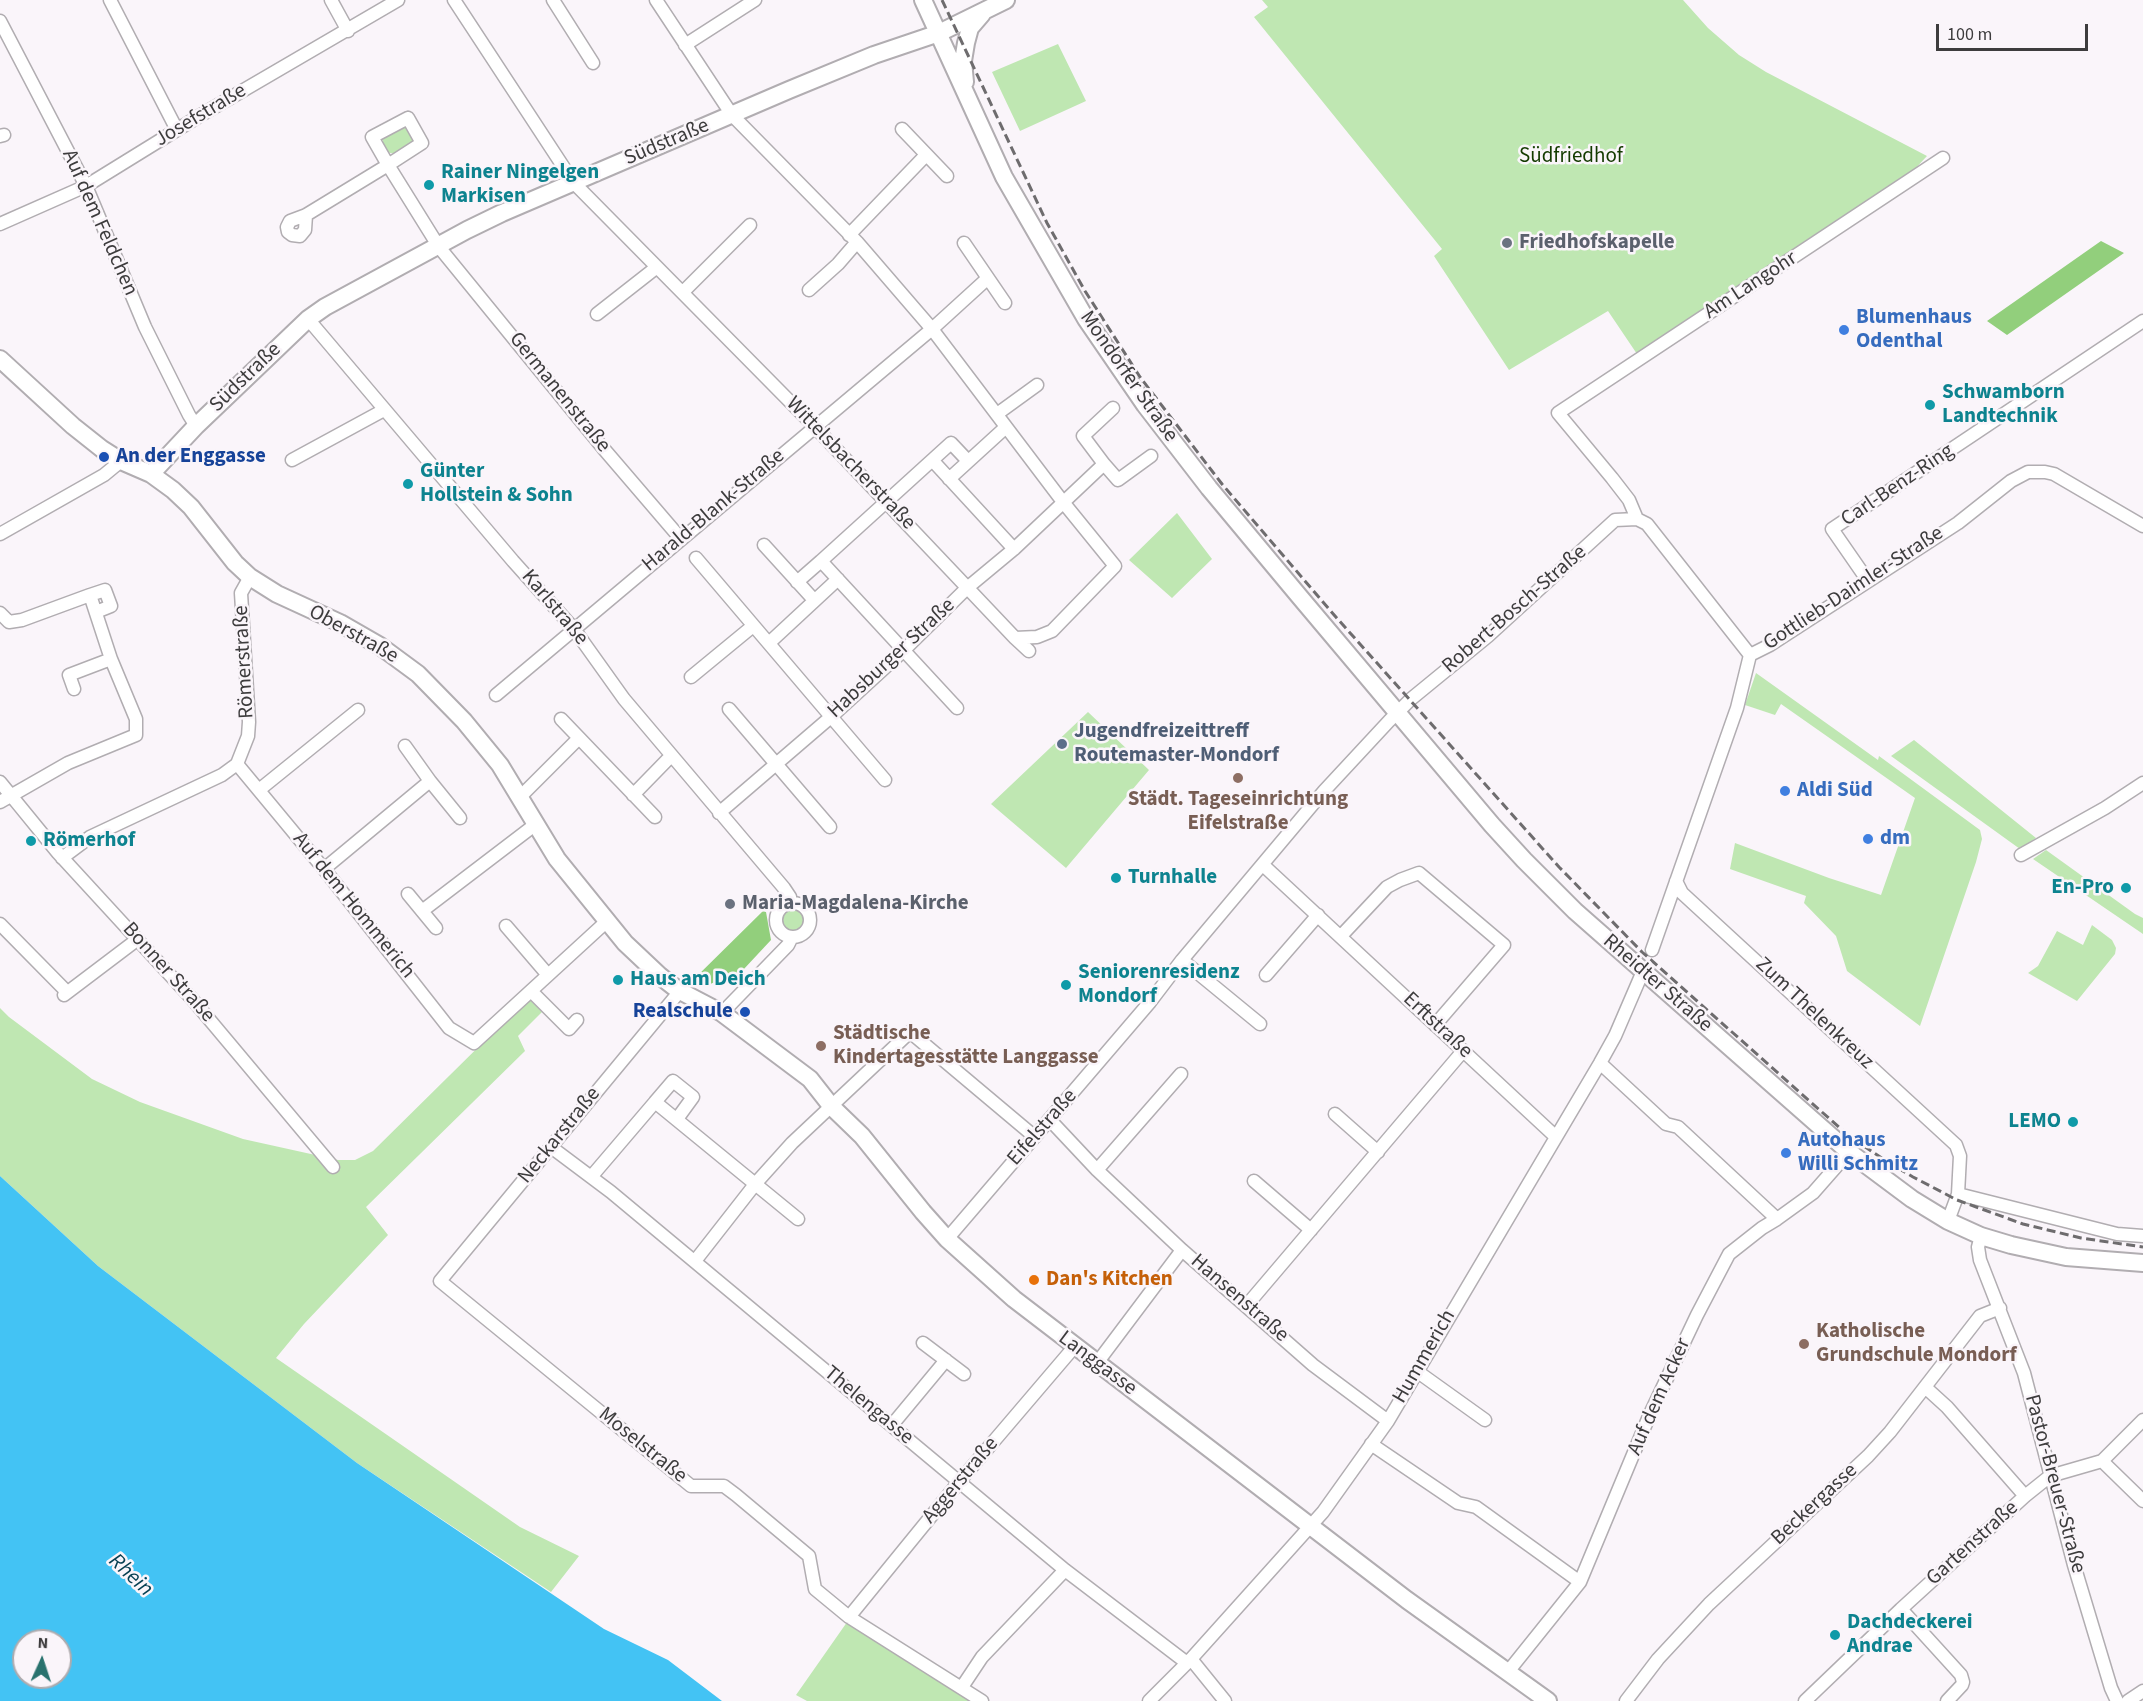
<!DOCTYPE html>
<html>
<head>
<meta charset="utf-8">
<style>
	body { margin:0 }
	#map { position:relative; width:2143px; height:1701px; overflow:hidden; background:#faf5fa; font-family:"Source Sans 3",sans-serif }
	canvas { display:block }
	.north { position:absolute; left:12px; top:1629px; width:60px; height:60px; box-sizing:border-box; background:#faf5fa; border:2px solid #aeabae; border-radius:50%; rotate:3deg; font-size:16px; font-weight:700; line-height:24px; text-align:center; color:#3d3c3d }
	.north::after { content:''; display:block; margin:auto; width:21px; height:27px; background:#29726e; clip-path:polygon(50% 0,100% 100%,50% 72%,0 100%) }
	.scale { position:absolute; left:1936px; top:24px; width:152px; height:27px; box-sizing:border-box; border:3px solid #3d3c3d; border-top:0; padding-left:8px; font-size:18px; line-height:21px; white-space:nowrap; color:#3d3c3d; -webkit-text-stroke:4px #faf5fa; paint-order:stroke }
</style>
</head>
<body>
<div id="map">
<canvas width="2143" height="1701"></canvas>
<div class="north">N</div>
<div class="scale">100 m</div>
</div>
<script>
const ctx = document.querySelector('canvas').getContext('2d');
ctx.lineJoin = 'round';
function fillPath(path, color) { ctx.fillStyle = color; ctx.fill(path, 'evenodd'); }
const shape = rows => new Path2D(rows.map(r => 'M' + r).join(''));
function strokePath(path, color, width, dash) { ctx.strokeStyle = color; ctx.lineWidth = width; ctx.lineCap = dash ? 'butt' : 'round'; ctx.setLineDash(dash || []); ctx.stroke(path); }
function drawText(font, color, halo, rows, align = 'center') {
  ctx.font = font + ' "Source Sans 3",sans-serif'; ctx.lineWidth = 5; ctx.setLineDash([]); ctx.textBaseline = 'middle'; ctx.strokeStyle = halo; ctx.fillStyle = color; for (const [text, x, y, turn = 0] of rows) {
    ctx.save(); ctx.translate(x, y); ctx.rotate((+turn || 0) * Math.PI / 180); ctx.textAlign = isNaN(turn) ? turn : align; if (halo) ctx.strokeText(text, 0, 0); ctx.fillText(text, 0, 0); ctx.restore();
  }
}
fillPath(shape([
	[1262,0,1683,0,1708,28,1739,55,1766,72,1927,156,1913,171,1637,354,1608,311,1509,370,1434,256,1442,249,1254,17,1268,7],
	[1058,44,1086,101,1020,131,992,72],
	[406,126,414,138,413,142,395,154,386,152,382,142,385,135],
	[1177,513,1212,559,1172,598,1129,560],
	[1756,673,1878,760,1879,756,1980,830,1982,839,1976,862,1920,1026,1847,971,1836,936,1804,903,1806,896,1730,869,1735,843,1829,878,1881,895,1915,798,1781,704,1775,715,1745,705],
	[1088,712,1149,770,1066,868,991,804],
	[1914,740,2036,838,2020,849,1891,756],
	[2046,850,2135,914,2143,918,2143,934,2033,859],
	'780 920a12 12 0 1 1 24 0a12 12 0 1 1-24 0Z',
	[2092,925,2112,940,2116,948,2115,954,2077,1001,2028,973,2038,966,2057,931,2083,945],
	[526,1000,530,1000,542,1012,518,1036,525,1051,366,1207,388,1235,304,1324,276,1358,520,1527,579,1556,551,1592,357,1463,98,1266,0,1176,0,1008,9,1017,92,1079,140,1102,243,1139,338,1160,355,1160,373,1151],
	[852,1615,977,1701,807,1701,796,1695]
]), '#bfe7b2');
fillPath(shape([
	[2101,241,2124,253,2007,335,1987,321],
	[763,911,766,912,771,940,743,970,708,985,691,982]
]), '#92cf7c');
fillPath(shape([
	[0,1176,98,1266,357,1463,604,1629,668,1660,722,1701,0,1701],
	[24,1641,60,1641,60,1677,24,1677]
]), '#43c3f4');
const street = shape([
	[110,0,177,130],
	[331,0,348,31],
	[454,0,574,183,815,427,1015,638,1029,651],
	[553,0,593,63],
	[656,0,732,115,857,242,932,329,1063,502,1115,566,1052,631,1037,637,1015,638],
	[0,21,86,186,145,327,189,415,196,426],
	[685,45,755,0],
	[408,118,422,143,388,165,372,137,408,118],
	[902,129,947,176],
	[0,136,4,135],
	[306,215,305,230,300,236,292,235,288,232,287,227,290,221,306,215,388,165,439,247,603,448,681,539],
	[0,224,86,186,201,115,398,0],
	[849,235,926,155],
	[964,243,1005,303],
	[809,290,838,264,857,242],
	[683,292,750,225],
	[597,314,657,267],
	[308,319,513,561,574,629,624,699,784,888,790,897,791,903],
	[997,414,1037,385],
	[292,460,384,410],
	[933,461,1014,549],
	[1104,464,1083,436,1113,408],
	[949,479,1006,427],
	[0,534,104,475,121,461],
	[764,545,814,600],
	[696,558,885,780],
	[1868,581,1832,529,2143,321],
	[797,582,821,561],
	[90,595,105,590,111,606,96,612],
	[0,613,9,622,22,620,90,595,111,659,136,719,136,735,68,763,0,802],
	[769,643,838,579],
	[1750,655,1647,524,1637,519,1629,500,1612,478,1558,413,1943,158],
	[691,677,753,626],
	[74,689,69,675,111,659],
	[496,695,932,329,988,278],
	[957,708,821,561,951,443,968,461],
	[729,709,830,827],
	[561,719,655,817],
	[237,764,324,869,449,1028,474,1043,606,922],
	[430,781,460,818],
	[0,782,58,853,193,1000,333,1167],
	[259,790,358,710],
	[633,795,671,756],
	[519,798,579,738],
	[719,813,832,716,903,651,967,588,1014,549,1104,464,1118,480,1151,456],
	[2021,855,2105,808,2143,783],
	[62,858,90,837,222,775,237,764,248,736,249,722,241,593,250,577],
	[1263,865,1556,1137],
	[324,869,430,781,405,746],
	[1676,881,1682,893,1956,1145,1960,1156,1958,1194,1948,1221],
	[408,894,436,928],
	'776 920a17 17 0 1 1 34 0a17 17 0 1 1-34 0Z',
	[422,911,536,824],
	[0,924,67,992],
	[506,926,548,975],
	[1341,936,1387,887,1400,880,1419,873,1504,945,1435,1025],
	[1652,950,1737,708,1750,655,1770,645,1958,523,2011,481,2028,472,2045,472,2054,474,2143,526],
	[1182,960,1260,1024],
	[1266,975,1318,915],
	[531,991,569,1029,577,1020],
	[680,991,440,1281,691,1486,724,1486,736,1495,809,1556,815,1589,849,1617,982,1701],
	[64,995,138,939],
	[722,1013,788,945,792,937],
	[1600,1063,1666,1124,1678,1127,1777,1219],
	[655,1102,673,1081,693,1097,677,1119],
	[1335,1114,1378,1152],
	[1050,1120,1097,1170,1182,1250,1313,1365,1388,1421],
	[551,1147,611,1192,1065,1570,1187,1663],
	[1097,1170,1181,1074],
	[591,1177,655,1102,798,1219],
	[1254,1181,1311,1230],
	[1958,1194,2117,1234,2143,1236],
	[1981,1236,1978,1247,1980,1260,2024,1373,2074,1565,2111,1688,2117,1701],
	[947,1239,1150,1002,1182,960,1324,791,1389,721,1411,699,1488,636,1615,520,1637,519],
	[695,1261,756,1183,792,1143,910,1032,1035,1137],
	[1247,1305,1463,1051],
	[923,1343,964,1374],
	[1097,1363,1182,1250],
	[1418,1372,1485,1420],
	[1925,1387,1947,1407,2025,1496],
	[892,1425,946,1360],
	[1371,1444,1458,1503,1476,1507,1580,1582],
	[2102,1461,2143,1501],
	[1901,1609,1961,1675,1963,1682,1962,1685,1947,1701],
	[849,1617,959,1482,1075,1346],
	[1191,1659,1225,1701],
	[1507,1673,1580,1582,1650,1414,1697,1315,1729,1254,1762,1228,1777,1219,1813,1193,1849,1152],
	[962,1687,982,1657,1065,1570],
	[1149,1701,1191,1659,1323,1512,1388,1421,1600,1063,1615,1036,1640,978,1645,973],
	[1626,1701,1658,1659,1709,1604,1868,1456,1890,1432,1980,1316,2000,1308],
	[1805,1701,1901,1609,2025,1496,2050,1476,2102,1461,2143,1420],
	[2128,1701,2143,1691]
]);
const secondary = shape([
	[923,0,1004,177,1086,319,1145,405,1209,488,1299,596,1492,825,1524,860,1575,911,1849,1152,1912,1199,1948,1221,1981,1236,2011,1245,2066,1257,2143,1263],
	[965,82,963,61,966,43,970,28,982,14],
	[0,359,73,426,102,449,121,461,151,474,173,490,191,507,235,563,250,577,277,594,340,623,380,646,418,674,464,721,500,765,557,859,625,943,660,976,678,990,722,1013,810,1079,832,1107,862,1136,923,1212,947,1239,1014,1299,1407,1600,1548,1701],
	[151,474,196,426,308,319,325,307,467,230,502,213,789,90,874,55,939,33,1006,0]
]);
strokePath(street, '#b1adb1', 15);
strokePath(secondary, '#b1adb1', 20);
strokePath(street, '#fff', 12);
strokePath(secondary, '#fff', 16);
strokePath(shape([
	[942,0,1047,223,1085,291,1140,377,1222,484,1335,616,1559,867,1642,952,1850,1137,1891,1164,1913,1177,1957,1200,2023,1224,2081,1238,2143,1247]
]), '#6e6c6e', 3, [9, 4.5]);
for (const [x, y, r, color] of [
	[429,185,6,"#0f9aa8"],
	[1507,243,6,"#6b7280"],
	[1844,330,6,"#3f7fe0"],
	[1930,405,6,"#0f9aa8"],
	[104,457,6,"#1a4fb4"],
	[408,484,6,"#0f9aa8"],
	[1062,744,6,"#5c6f8a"],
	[1238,778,6,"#8d6e63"],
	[1785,791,6,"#3f7fe0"],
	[1868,839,6,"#3f7fe0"],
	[31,841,6,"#0f9aa8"],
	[1116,878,6,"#0f9aa8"],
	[2126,888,6,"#0f9aa8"],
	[730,904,6,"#6b7280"],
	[618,980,6,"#0f9aa8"],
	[1066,985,6,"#0f9aa8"],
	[745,1012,6,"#1a4fb4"],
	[821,1046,6,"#8d6e63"],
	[2073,1122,6,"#0f9aa8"],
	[1786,1153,6,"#3f7fe0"],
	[1034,1280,6,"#e8710a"],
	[1804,1344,6,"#8d6e63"],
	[1835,1635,6,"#0f9aa8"]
]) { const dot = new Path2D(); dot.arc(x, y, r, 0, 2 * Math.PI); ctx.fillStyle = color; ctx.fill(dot); strokePath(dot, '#faf5fa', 2); }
drawText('21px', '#3d3c3d', '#faf5fa', [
	["Josefstraße",201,116,-31],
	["Südstraße",667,143,-23],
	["Auf dem Feldchen",99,223,66],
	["Am Langohr",1751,286,-33],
	["Mondorfer Straße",1128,377,55],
	["Südstraße",246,378,-44],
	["Germanenstraße",559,393,51],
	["Wittelsbacherstraße",850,464,46],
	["Carl-Benz-Ring",1898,486,-34],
	["Harald-Blank-Straße",714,511,-40],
	["Gottlieb-Daimler-Straße",1854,589,-33],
	["Karlstraße",554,608,50],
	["Robert-Bosch-Straße",1515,610,-41],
	["Oberstraße",353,635,29],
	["Habsburger Straße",892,659,-43],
	["Römerstraße",245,662,-93],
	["Auf dem Hommerich",353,906,51],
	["Bonner Straße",168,973,48],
	["Rheidter Straße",1657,984,41],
	["Zum Thelenkreuz",1814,1014,43],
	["Erftstraße",1437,1026,43],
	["Eifelstraße",1043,1128,-49],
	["Neckarstraße",560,1136,-51],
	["Hansenstraße",1239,1299,41],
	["Hummerich",1425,1357,-60],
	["Langgasse",1097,1364,37],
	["Auf dem Acker",1660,1397,-66],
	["Thelengasse",868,1406,40],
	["Moselstraße",642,1446,39],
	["Aggerstraße",961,1481,-50],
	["Pastor-Breuer-Straße",2054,1484,75],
	["Beckergasse",1815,1505,-43],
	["Gartenstraße",1973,1544,-42]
]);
drawText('21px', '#143b00', '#faf5fa', [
	["Südfriedhof",1571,157]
]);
drawText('bold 21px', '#0d838f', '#faf5fa', [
	["Rainer Ningelgen",441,173],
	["Markisen",441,197],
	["Schwamborn",1942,393],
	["Landtechnik",1942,417],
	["Günter",420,472],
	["Hollstein & Sohn",420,496],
	["Römerhof",43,841],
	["Turnhalle",1128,878],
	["En-Pro",2114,888,"right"],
	["Seniorenresidenz",1078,973],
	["Mondorf",1078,997],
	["Haus am Deich",630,980],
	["LEMO",2061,1122,"right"],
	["Dachdeckerei",1847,1623],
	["Andrae",1847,1647]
], 'left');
drawText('bold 21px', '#5b616d', '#faf5fa', [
	["Friedhofskapelle",1519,243],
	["Maria-Magdalena-Kirche",742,904]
], 'left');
drawText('bold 21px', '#366cbe', '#faf5fa', [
	["Blumenhaus",1856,318],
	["Odenthal",1856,342],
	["Aldi Süd",1797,791],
	["dm",1880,839],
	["Autohaus",1798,1141],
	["Willi Schmitz",1798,1165]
], 'left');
drawText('bold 21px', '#164399', '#faf5fa', [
	["An der Enggasse",116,457],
	["Realschule",733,1012,"right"]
], 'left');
drawText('bold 21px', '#4e5e75', '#faf5fa', [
	["Jugendfreizeittreff",1074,732],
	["Routemaster-Mondorf",1074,756]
], 'left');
drawText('bold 21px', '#785e54', '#faf5fa', [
	["Städt. Tageseinrichtung",1238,800,"center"],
	["Eifelstraße",1238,824,"center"],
	["Städtische",833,1034],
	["Kindertagesstätte Langgasse",833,1058],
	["Katholische",1816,1332],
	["Grundschule Mondorf",1816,1356]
], 'left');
drawText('bold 21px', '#c56008', '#faf5fa', [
	["Dan's Kitchen",1046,1280]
], 'left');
drawText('italic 22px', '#074053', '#faf5fa', [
	["Rhein",130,1576,43]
]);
</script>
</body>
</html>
